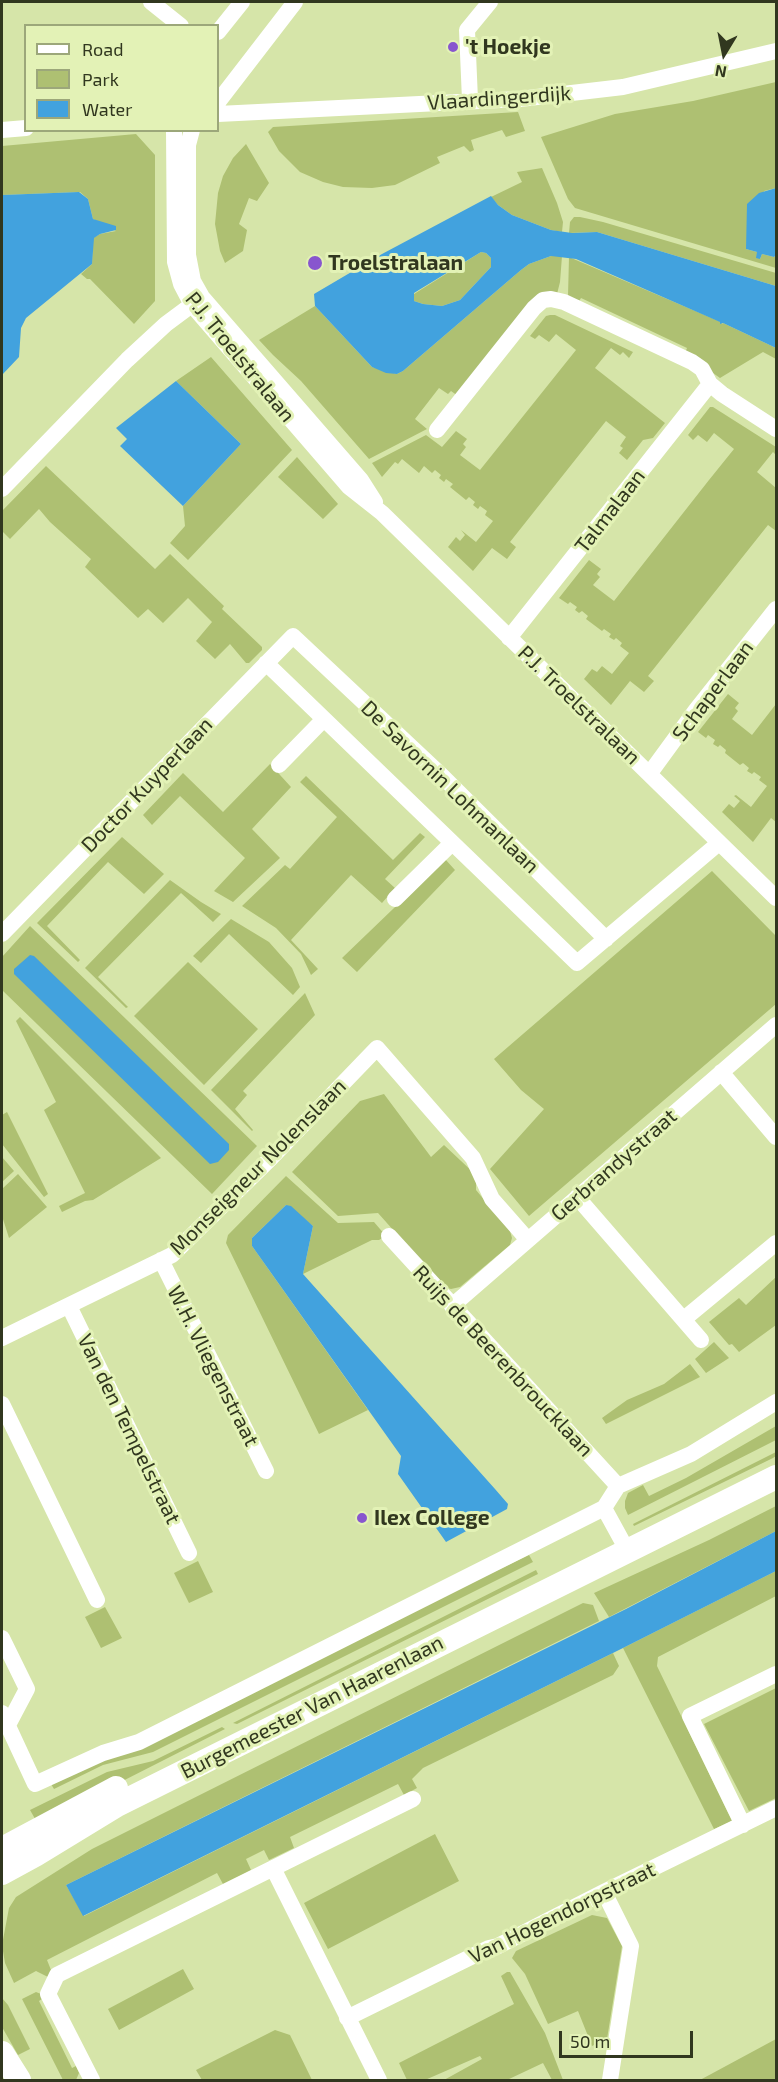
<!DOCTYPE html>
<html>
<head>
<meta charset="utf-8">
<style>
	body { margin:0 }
	#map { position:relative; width:778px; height:2082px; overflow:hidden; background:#d6e5a9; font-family:"Exo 2",sans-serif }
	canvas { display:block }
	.frame { position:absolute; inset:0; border:3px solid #31371f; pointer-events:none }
	.legend { position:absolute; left:24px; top:24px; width:195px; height:108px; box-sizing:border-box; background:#e3f2b6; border:2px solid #9ca77a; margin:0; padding:8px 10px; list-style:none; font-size:18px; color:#31371f }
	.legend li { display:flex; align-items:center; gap:12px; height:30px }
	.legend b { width:30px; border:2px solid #9ca77a }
	.north { position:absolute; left:694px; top:24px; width:60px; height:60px; -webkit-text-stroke:4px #e3f2b6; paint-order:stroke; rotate:190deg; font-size:16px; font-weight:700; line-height:24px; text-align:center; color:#31371f }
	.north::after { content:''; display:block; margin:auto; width:21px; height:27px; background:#31371f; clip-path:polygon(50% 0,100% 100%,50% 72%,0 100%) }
	.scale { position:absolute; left:559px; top:2031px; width:134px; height:27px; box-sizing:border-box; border:3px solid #31371f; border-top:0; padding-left:8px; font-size:18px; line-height:21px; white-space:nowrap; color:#31371f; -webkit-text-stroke:4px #e3f2b6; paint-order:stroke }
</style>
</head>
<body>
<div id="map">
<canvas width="778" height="2082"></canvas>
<div class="frame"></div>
<ul class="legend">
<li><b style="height:8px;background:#fff"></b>Road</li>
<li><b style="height:16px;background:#aec072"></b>Park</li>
<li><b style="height:16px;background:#42a2de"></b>Water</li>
</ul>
<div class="north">N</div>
<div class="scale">50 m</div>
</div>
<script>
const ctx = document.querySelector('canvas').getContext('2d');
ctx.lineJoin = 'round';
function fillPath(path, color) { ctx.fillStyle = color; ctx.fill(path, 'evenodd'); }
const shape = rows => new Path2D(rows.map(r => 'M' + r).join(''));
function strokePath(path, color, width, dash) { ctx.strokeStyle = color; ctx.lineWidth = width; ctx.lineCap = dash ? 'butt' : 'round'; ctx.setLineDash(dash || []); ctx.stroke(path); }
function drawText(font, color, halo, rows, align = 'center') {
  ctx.font = font + ' "Exo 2",sans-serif'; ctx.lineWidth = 6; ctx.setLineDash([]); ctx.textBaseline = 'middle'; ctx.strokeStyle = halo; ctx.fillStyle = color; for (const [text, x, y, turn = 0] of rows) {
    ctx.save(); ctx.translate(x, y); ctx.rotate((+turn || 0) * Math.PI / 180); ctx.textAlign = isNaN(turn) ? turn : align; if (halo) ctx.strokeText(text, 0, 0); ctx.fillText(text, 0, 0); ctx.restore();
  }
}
fillPath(shape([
	[776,82,776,188,764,191,746,249,757,252,760,259,762,254,774,257,776,255,776,268,575,208,568,199,541,137,615,114,693,101],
	[518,112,525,131,506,137,502,130,471,140,474,150,470,152,464,146,437,157,440,163,395,185,372,188,343,187,323,182,300,172,279,151,268,132,273,127],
	[136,134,155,155,155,301,134,324,90,279,87,279,81,274,92,264,93,238,100,234,116,231,93,219,88,199,80,192,2,195,2,146],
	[246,144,269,183,257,201,249,198,239,224,247,230,243,251,225,263,220,251,215,224,218,193,223,176,233,158],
	[542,168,557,203,563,222,562,232,551,230,512,215,498,205,491,197,522,182,517,172],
	[574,217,580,217,603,222,776,273,776,286,597,232,569,233,570,222],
	[481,252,486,253,491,258,491,267,460,300,442,306,423,304,414,301,414,294],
	[551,256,562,256,560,282,557,294,458,396,451,391,448,394,439,388,415,419,427,429,369,459,301,381,273,355,259,340,315,306,372,367,397,374,403,371,521,270,529,264],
	[569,257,721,322,722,324,723,323,776,348,776,359,763,352,720,378,685,353,687,348,581,298,578,303,568,296],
	[550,315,555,315,633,352,629,358,623,352,620,355,611,348,595,368,665,423,653,438,643,440,627,460,619,453,623,448,620,446,626,437,606,421,510,542,516,547,507,559,492,548,473,571,448,547,456,537,460,541,465,535,461,530,476,542,493,521,485,515,487,511,480,506,478,509,473,505,475,502,469,497,466,500,450,487,453,484,446,479,444,482,439,478,441,475,435,470,432,473,424,466,419,473,402,459,398,464,395,462,382,477,372,463,426,435,442,447,456,431,467,439,463,444,466,447,460,455,480,470,576,350,556,334,549,342,539,335,535,339,530,336,546,316],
	[211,357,292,450,188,560,170,543,185,526,183,506,241,444,176,381],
	[710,407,713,407,776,447,776,455,773,452,757,472,776,488,776,531,768,525,648,676,654,681,644,692,630,681,611,705,584,679,592,669,597,672,602,666,597,662,612,674,629,653,620,646,622,643,616,638,614,640,609,637,611,634,604,629,602,631,586,619,588,616,582,611,579,613,575,610,577,607,570,602,568,604,559,598,589,560,601,569,597,574,600,577,593,585,614,601,709,480,734,449,714,433,707,442,698,435,693,440,688,435],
	[297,457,338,504,323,519,278,477],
	[46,466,155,569,170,554,224,606,222,609,262,647,262,650,249,663,246,663,230,644,215,659,196,641,212,622,188,598,163,623,148,609,138,618,85,567,91,559,50,522,39,509,10,539,2,531,2,511],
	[728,694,739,703,735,708,738,711,732,719,752,735,776,704,776,822,771,818,753,842,722,812,729,804,734,808,740,801,734,796,736,795,751,807,767,786,759,780,761,777,754,772,752,774,747,771,749,768,743,763,740,765,725,753,726,750,720,745,718,747,713,744,715,740,708,735,706,738,698,732],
	[270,764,291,787,252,829,280,858,233,902,214,891,245,858,180,796,152,825,143,815,183,773,223,812],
	[306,776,393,860,420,833,425,837,385,879,395,888,382,903,351,875,291,940,318,969,311,975,301,954,276,928,242,906,285,865,290,869,337,817,300,782],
	[122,837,164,874,144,894,108,862,47,926,80,960,78,962,37,923],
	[445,859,455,870,357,972,342,958],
	[712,871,776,936,776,1004,529,1216,490,1169,544,1109,521,1090,494,1059],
	[170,880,201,902,221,914,213,922,181,893,98,977,128,1007,126,1008,85,968],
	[231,919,269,942,292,968,300,987,293,995,229,934,201,963,193,956],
	[30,926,257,1146,212,1194,2,990,2,957],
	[188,962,258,1029,204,1085,134,1016],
	[305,993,315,1015,243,1091,247,1095,235,1109,253,1130,252,1131,211,1090],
	[20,1017,161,1158,93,1200,85,1201,62,1212,59,1206,85,1193,44,1110,56,1102,16,1021],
	[384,1094,431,1157,444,1145,476,1175,476,1190,510,1231,512,1238,510,1245,460,1287,451,1289,444,1287,378,1213,338,1216,292,1172,360,1101],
	[7,1112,48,1194,44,1197,2,1144,2,1115],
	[2,1157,14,1171,2,1182],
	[18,1174,47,1207,9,1238,2,1216,2,1189],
	[286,1176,338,1223,374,1222,386,1236,379,1240,372,1240,303,1274,313,1226,286,1205,252,1238,252,1246,368,1410,319,1434,226,1243,228,1235],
	[776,1277,776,1325,739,1352,732,1344,729,1345,709,1322,739,1298,746,1305],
	[714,1342,729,1358,706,1373,695,1359],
	[690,1364,700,1377,606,1424,602,1418,627,1400,664,1384],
	[776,1426,776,1440,628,1515,625,1508,625,1501,628,1493,643,1485,649,1496,686,1478],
	[776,1452,776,1456,773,1458,634,1526,633,1524],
	[776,1506,776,1531,609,1617,594,1593,709,1540],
	[529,1555,533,1562,153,1752,103,1765,54,1789,51,1784],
	[198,1561,213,1592,189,1603,174,1573],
	[536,1570,538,1574,237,1724,233,1723],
	[776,1571,776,1596,658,1657,657,1666,732,1821,714,1829,623,1648],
	[583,1603,593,1605,599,1621,66,1885,84,1916,613,1653,619,1666,613,1675,423,1768,412,1779,417,1788,404,1795,398,1784,290,1837,294,1848,269,1860,264,1850,246,1859,251,1870,223,1884,217,1873,47,1960,51,1970,48,1977,36,1971,14,1983,5,1963,2,1945,9,1908,16,1897,92,1849],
	[105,1607,122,1638,101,1648,85,1617],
	[776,1688,776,1798,749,1811,704,1724],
	[222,1727,225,1729,38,1824,30,1810,107,1772,153,1761],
	[435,1834,459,1881,328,1949,304,1903],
	[592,1915,607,1918,622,1946,607,2039,592,2046,578,2011,548,2024,525,1974,512,1958,516,1951],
	[183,1969,194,1989,119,2030,108,2009],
	[507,1972,510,1972,545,2033,563,2080,552,2080,543,2063,507,2080,444,2080,482,2059,480,2056,425,2080,407,2080,399,2063,514,2004,501,1976],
	[36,1992,41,1994,42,1999,39,2001,72,2068,76,2066,79,2073,76,2080,63,2080,22,1999],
	[2,1998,8,2005,30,2049,18,2055,2,2027],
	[275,2030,290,2035,312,2080,202,2080,196,2070],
	[776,2039,776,2080,700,2080]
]), '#aec072');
fillPath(shape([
	[776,188,776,255,774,257,762,254,760,259,756,258,757,252,746,249,747,204,759,193],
	[79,192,88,199,93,219,116,226,116,230,100,234,94,238,92,264,26,318,21,328,19,357,2,375,2,195],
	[491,196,498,205,512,215,551,230,572,233,597,232,776,286,776,348,723,323,720,324,720,322,576,259,551,256,529,264,521,270,403,371,397,374,386,373,372,367,315,306,314,294,382,254],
	[481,252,486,253,491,258,491,267,460,300,442,306,423,304,414,301,414,293],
	[176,381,241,444,183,506,120,446,127,439,116,428],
	[30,955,34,956,229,1144,229,1150,218,1162,210,1164,14,974,14,969],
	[286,1205,291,1206,313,1226,303,1274,495,1489,508,1504,507,1509,446,1542,398,1474,401,1456,252,1246,252,1238],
	[776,1531,776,1571,623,1648,83,1916,66,1885,626,1609]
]), '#42a2de');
strokePath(shape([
	[151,2,181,26],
	[218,32,242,2],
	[470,100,467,30,490,2],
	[218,102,295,2],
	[218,114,520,99,623,87,776,51],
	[2,130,26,128],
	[174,130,175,262,181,284,192,305,204,319,349,487,382,513,776,898],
	[192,130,188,145,188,255,193,281,202,297,361,480,375,502],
	[437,430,534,308,543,300,551,299,564,302,692,362,702,369,710,384,722,394,776,429],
	[2,489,127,360,166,324,201,298],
	[509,638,710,384],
	[266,663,577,963,719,843],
	[279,765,324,719],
	[650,773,696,710,776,609],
	[395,899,452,843],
	[2,934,293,636,439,773,606,939],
	[721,1072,776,1137],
	[577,1197,701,1340],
	[389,1236,618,1486],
	[161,1260,266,1471],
	[69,1306,189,1553],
	[452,1306,776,1025],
	[684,1319,776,1243],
	[2,1338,172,1255,272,1157,377,1048,473,1158,492,1199,528,1240],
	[2,1404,97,1600],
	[627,1550,604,1508,618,1486,691,1454,776,1402],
	[2,1638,27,1689,8,1725],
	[2,1713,35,1784,103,1753,139,1742,604,1508],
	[743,1825,690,1716,776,1674],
	[273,1868,379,2080],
	[604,1892,631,1946,610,2080],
	[347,2018,489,1948,498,1946,604,1892,776,1808],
	[92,2080,48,1994,57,1975,413,1799]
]), '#fff', 16);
strokePath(shape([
	[2,1849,116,1788],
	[2,1873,35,1855,117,1805,776,1477],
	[2,2053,19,2080]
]), '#fff', 24);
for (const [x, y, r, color] of [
	[453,47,6,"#8856ce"],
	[315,263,8,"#8856ce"],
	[362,1518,6,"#8856ce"]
]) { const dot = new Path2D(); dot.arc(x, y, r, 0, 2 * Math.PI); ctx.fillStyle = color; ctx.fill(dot); strokePath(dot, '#e3f2b6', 2); }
drawText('bold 21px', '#31371f', '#e3f2b6', [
	["'t Hoekje",465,47],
	["Troelstralaan",328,263],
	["Ilex College",374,1518]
], 'left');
drawText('21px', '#31371f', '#e3f2b6', [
	["Vlaardingerdijk",499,98,-4],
	["P.J. Troelstralaan",240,357,51],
	["Talmalaan",610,511,-52],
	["Schaperlaan",713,691,-53],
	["P.J. Troelstralaan",579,705,44],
	["Doctor Kuyperlaan",147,785,-46],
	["De Savornin Lohmanlaan",450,787,44],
	["Gerbrandystraat",614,1165,-41],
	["Monseigneur Nolenslaan",258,1167,-45],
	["Ruijs de Beerenbroucklaan",503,1361,47],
	["W.H. Vliegenstraat",213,1366,63],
	["Van den Tempelstraat",129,1429,64],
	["Burgemeester Van Haarenlaan",312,1707,-27],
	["Van Hogendorpstraat",562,1913,-26]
]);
</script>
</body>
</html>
